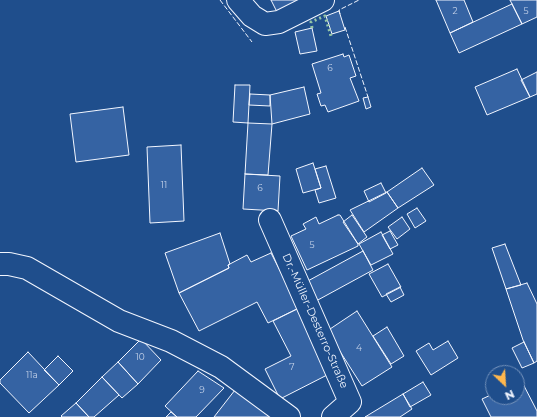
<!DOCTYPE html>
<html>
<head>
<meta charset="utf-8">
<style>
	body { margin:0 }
	#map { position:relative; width:537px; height:417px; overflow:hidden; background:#1f4e8c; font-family:Montserrat,sans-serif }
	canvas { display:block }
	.north { position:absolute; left:485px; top:365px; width:40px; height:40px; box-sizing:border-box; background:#1f4e8c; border:1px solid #7391ba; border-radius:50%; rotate:155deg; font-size:11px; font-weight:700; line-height:16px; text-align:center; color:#f2f6ff }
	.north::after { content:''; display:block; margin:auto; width:14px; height:18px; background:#ffb74d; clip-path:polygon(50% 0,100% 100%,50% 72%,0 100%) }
</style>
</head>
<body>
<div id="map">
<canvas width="537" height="417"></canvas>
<div class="north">N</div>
</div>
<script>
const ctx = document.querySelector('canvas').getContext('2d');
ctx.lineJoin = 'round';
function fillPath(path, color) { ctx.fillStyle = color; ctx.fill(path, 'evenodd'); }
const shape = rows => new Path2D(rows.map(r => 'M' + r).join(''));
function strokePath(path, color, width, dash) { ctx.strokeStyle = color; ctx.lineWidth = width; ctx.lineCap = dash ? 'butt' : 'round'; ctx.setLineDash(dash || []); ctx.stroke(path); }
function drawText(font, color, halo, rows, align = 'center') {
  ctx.font = font + ' Montserrat,sans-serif'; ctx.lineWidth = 3; ctx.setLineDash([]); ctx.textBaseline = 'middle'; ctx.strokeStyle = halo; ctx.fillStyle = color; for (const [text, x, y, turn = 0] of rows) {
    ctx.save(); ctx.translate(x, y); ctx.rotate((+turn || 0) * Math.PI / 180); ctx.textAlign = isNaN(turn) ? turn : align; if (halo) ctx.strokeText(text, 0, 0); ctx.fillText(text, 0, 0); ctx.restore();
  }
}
const building = shape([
	[271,0,303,0,277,12,271,0],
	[436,0,464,0,473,22,450,33,436,0],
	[510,0,537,0,537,17,522,24,510,0],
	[512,4,522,24,459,53,450,33,512,4],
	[339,11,345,30,332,34,326,16,339,11],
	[312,28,317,51,300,54,295,32,312,28],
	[343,54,344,57,349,55,356,76,350,78,359,101,328,112,325,105,321,106,317,94,321,93,312,64,343,54],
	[517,69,530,97,487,115,475,87,517,69],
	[537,72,537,94,530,97,521,80,537,72],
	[235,85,250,85,248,123,233,122,235,85],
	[304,87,310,114,272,124,270,95,304,87],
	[250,94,270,95,270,106,249,105,250,94],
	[368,97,371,107,366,109,363,98,368,97],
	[123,107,129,155,76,162,70,114,123,107],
	[248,123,272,124,268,175,245,174,248,123],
	[181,145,184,221,150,223,147,147,181,145],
	[313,163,321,188,303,193,296,169,313,163],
	[326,166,336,198,319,203,315,190,321,188,315,169,326,166],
	[422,168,434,185,398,208,387,192,422,168],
	[245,174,280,176,278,211,243,209,245,174],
	[381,183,386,193,369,202,364,191,381,183],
	[387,192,398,208,364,232,350,210,387,192],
	[417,208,426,221,415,228,407,214,417,208],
	[338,215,340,215,358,244,358,246,307,270,291,236,306,229,303,224,316,217,319,224,338,215],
	[352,215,367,237,358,244,343,222,352,215],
	[402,217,410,229,397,239,388,227,402,217],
	[390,231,398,245,390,249,382,235,390,231],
	[381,232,393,254,371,265,359,244,381,232],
	[220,233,230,264,228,265,229,268,179,293,165,253,220,233],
	[505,244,521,285,506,289,492,248,505,244],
	[363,251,373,270,316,301,306,282,363,251],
	[271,253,299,308,268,323,257,302,199,331,179,293,229,268,228,265,247,255,251,262,271,253],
	[388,264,401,287,382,297,369,274,388,264],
	[527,283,537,304,537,361,534,363,523,340,506,289,527,283],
	[400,287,404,295,391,302,386,294,400,287],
	[299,308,331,373,280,399,265,369,291,356,273,321,299,308],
	[357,311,392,367,362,386,327,331,357,311],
	[387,327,404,356,391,364,373,336,387,327],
	[141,339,161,360,138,384,118,362,141,339],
	[448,341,458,358,431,375,416,351,429,343,433,350,448,341],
	[524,342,534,363,522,368,512,348,524,342],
	[28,352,59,385,29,413,0,383,0,380,28,352],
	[58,356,73,371,59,385,44,370,58,356],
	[118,362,138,384,122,398,102,377,118,362],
	[198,371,224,388,196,417,177,417,165,406,198,371],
	[102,377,119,395,94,417,89,417,76,403,102,377],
	[521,380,537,411,537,417,491,417,482,399,493,394,493,397,517,397,517,382,521,380],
	[423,382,431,395,410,407,403,394,423,382],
	[235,390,270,417,214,417,235,390],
	[403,394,412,409,400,417,365,417,403,394],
	[76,403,89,417,62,417,61,416,76,403],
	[171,412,177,417,166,417,171,412]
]);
fillPath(building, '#3563a3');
strokePath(building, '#f2f6ff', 1);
const minor = shape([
	[238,0,252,16,265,24,279,22,323,0],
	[270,220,350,402,333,417],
	[0,264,9,264,27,268,119,321,171,341,221,367,289,417]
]);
strokePath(minor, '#f2f6ff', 24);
strokePath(minor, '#1f4e8c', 22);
strokePath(shape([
	[312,28,311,22,325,16,331,36]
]), '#97c8a6', 3, [2, 3]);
strokePath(shape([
	[220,0,252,42],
	[340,14,339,10,359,0],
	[345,27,368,97]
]), '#f2f6ff', 1, [5, 2]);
drawText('9px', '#c3d1e8', null, [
	["2",455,11],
	["5",526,11],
	["6",330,68],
	["11",164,185],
	["6",260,188],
	["5",312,245],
	["4",359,348],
	["10",140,357],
	["7",292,367],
	["11a",32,375],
	["9",202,390]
]);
drawText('11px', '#f2f6ff', '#1f4e8c', [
	["Dr.-Müller-Desterro-Straße",315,321,66]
]);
</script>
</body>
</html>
